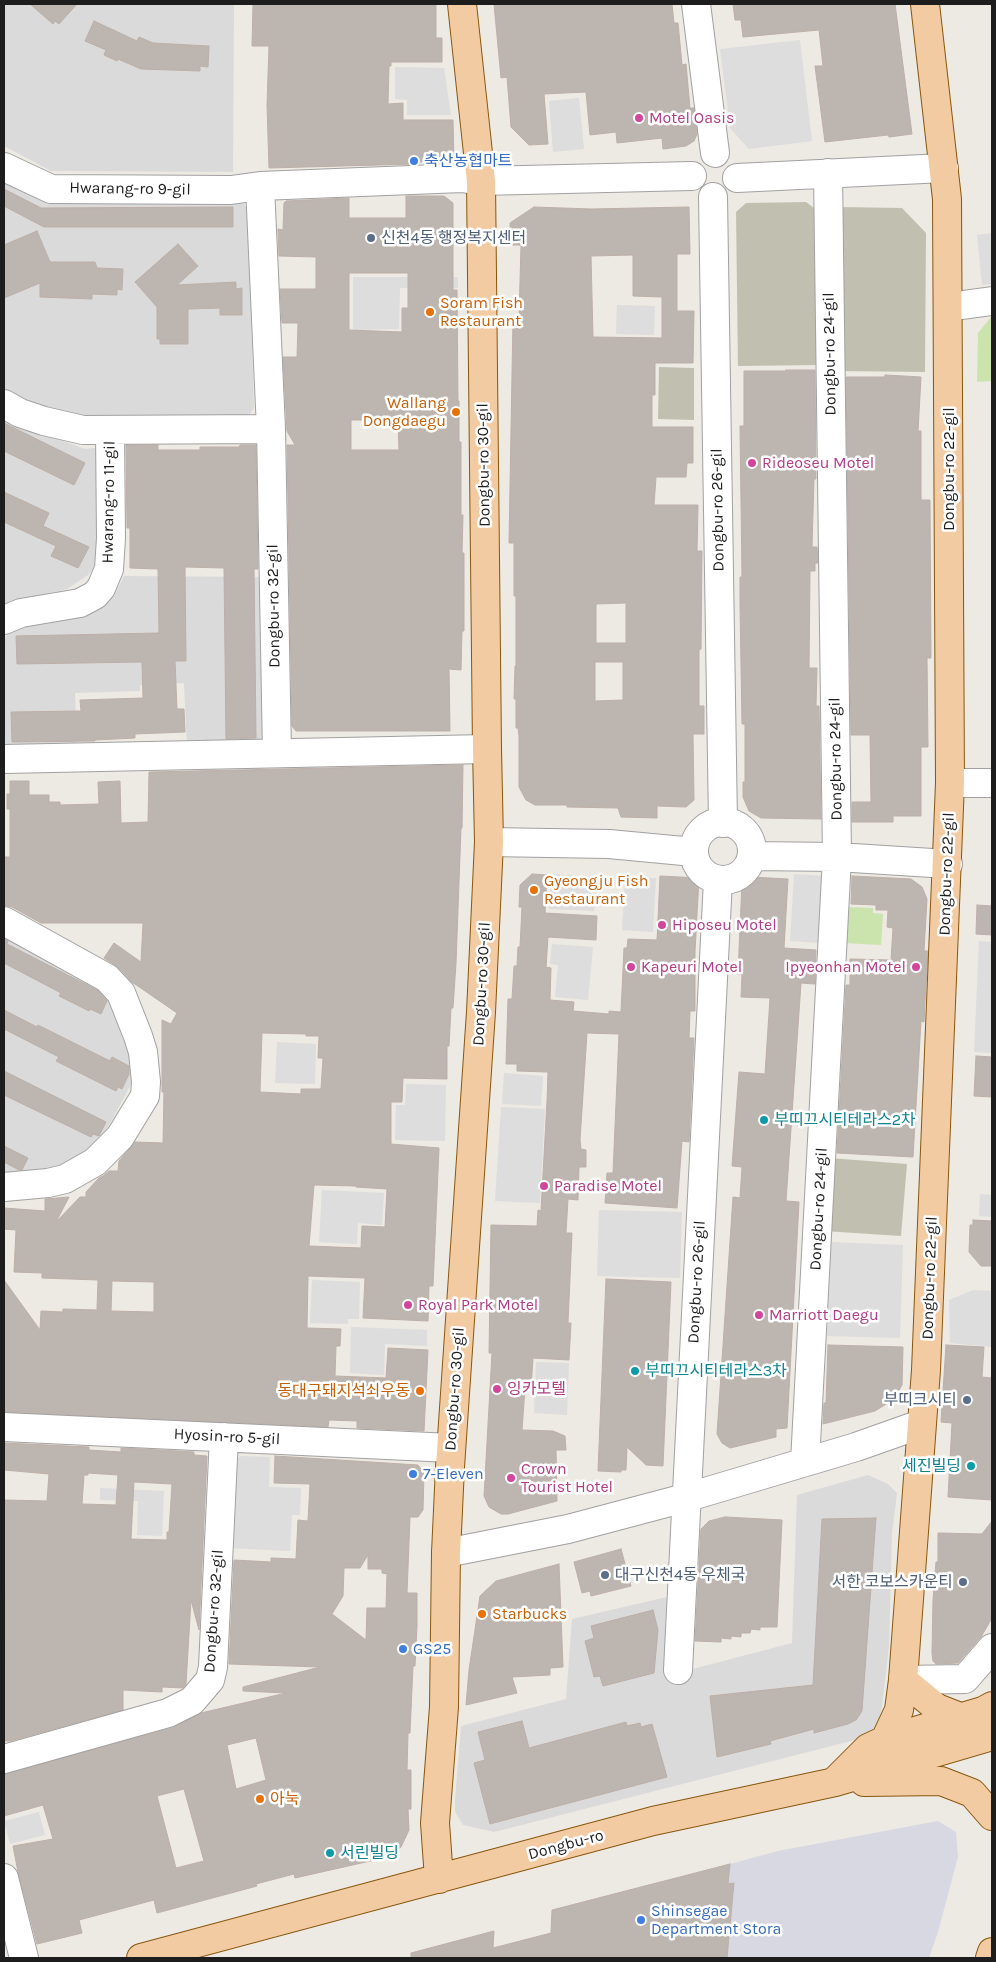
<!DOCTYPE html>
<html>
<head>
<meta charset="utf-8">
<style>
	body { margin:0 }
	#map { position:relative; width:996px; height:1962px; overflow:hidden; background:#ede9e3; font-family:Karla,sans-serif }
	canvas { display:block }
	.frame { position:absolute; inset:0; border:5px solid #1d1d1d; pointer-events:none }
</style>
</head>
<body>
<div id="map">
<canvas width="996" height="1962"></canvas>
<div class="frame"></div>
</div>
<script>
const ctx = document.querySelector('canvas').getContext('2d');
ctx.lineJoin = 'round';
function fillPath(path, color) { ctx.fillStyle = color; ctx.fill(path, 'evenodd'); }
const shape = rows => new Path2D(rows.map(r => 'M' + r).join(''));
function strokePath(path, color, width, dash) { ctx.strokeStyle = color; ctx.lineWidth = width; ctx.lineCap = dash ? 'butt' : 'round'; ctx.setLineDash(dash || []); ctx.stroke(path); }
function drawText(font, color, halo, rows, align = 'center') {
  ctx.font = font + ' Karla,"Noto Sans KR",sans-serif'; ctx.lineWidth = 5; ctx.setLineDash([]); ctx.textBaseline = 'middle'; ctx.strokeStyle = halo; ctx.fillStyle = color; for (const [text, x, y, turn = 0] of rows) {
    ctx.save(); ctx.translate(x, y); ctx.rotate((+turn || 0) * Math.PI / 180); ctx.textAlign = isNaN(turn) ? turn : align; if (halo) ctx.strokeText(text, 0, 0); ctx.fillText(text, 0, 0); ctx.restore();
  }
}
fillPath(shape([
	[4,4,234,4,233,172,51,171,4,146],
	[4,181,46,199,243,203,248,210,254,408,245,420,73,418,4,394],
	[4,413,61,440,85,449,95,448,98,460,100,554,96,565,88,575,67,589,17,600,4,604],
	[124,576,264,577,265,749,187,748,184,683,140,685,140,691,75,693,77,744,6,745,4,738,5,638,14,628,103,603,117,590],
	[4,930,108,986,136,1075,99,1144,63,1167,4,1176],
	[868,1475,888,1484,897,1493,892,1534,889,1646,882,1707,877,1727,859,1739,494,1832,463,1825,455,1812,455,1800,461,1726,566,1699,572,1619,667,1597,666,1676,792,1643,797,1495]
]), '#dbdada');
fillPath(shape([
	[806,202,818,211,820,365,738,366,736,212,746,203],
	[839,207,902,208,926,233,925,372,837,371],
	[659,367,694,368,694,420,658,419],
	[830,1158,907,1164,901,1236,824,1231]
]), '#c1c0b0');
fillPath(shape([
	[992,316,992,381,977,382,978,333],
	[845,907,873,908,873,913,883,914,881,945,843,943]
]), '#cbe3ad');
fillPath(shape([
	[800,40,812,141,749,149,730,128,720,49],
	[395,67,444,68,451,115,407,115,407,100,395,99],
	[579,98,584,149,553,152,549,101],
	[992,233,992,284,982,285,977,235],
	[353,277,458,277,458,288,400,288,399,329,353,330],
	[617,305,655,306,654,335,616,334],
	[551,874,596,877,594,911,549,909],
	[794,874,824,876,820,943,790,941],
	[625,877,656,878,653,932,622,930],
	[979,941,992,942,992,1053,974,1052],
	[552,944,593,947,588,1000,555,997,558,965,550,964],
	[277,1042,316,1044,315,1084,275,1083],
	[504,1073,543,1076,541,1106,502,1104],
	[406,1084,446,1085,445,1141,395,1140,396,1105,405,1105],
	[501,1107,545,1109,540,1203,495,1201],
	[322,1190,384,1193,382,1225,358,1223,357,1244,319,1242],
	[980,1194,992,1195,992,1217,979,1216],
	[599,1210,682,1212,680,1278,597,1276],
	[830,1242,903,1245,900,1338,827,1336],
	[312,1280,360,1282,359,1319,348,1319,348,1324,310,1323],
	[973,1290,992,1291,992,1347,950,1343,949,1300],
	[351,1327,427,1330,427,1346,385,1344,384,1375,350,1373],
	[536,1362,569,1363,567,1415,534,1413],
	[241,1456,270,1457,269,1487,301,1488,300,1515,292,1515,290,1551,228,1548,232,1462],
	[100,1488,164,1491,162,1536,137,1535,138,1501,100,1500],
	[39,1812,45,1835,10,1844,4,1821]
]), '#ddd');
fillPath(shape([
	[938,1821,956,1832,958,1857,938,1932,929,1958,727,1958,734,1884,728,1884,730,1864,778,1851]
]), '#d8d8e3');
const building = shape([
	[30,4,77,4,59,24,55,21,53,24,30,4],
	[253,4,436,4,436,38,442,38,442,62,391,62,391,66,389,66,388,104,403,103,403,120,453,120,454,162,415,162,415,164,269,168,267,105,269,46,252,46,253,4],
	[494,4,672,4,674,23,678,23,682,65,686,64,690,108,694,108,697,134,694,141,686,146,663,149,662,138,617,143,616,132,590,135,586,92,544,94,548,144,529,145,511,127,507,77,501,78,494,4],
	[733,4,895,4,912,134,889,137,888,135,825,142,815,66,823,66,819,30,743,37,741,20,735,20,733,4],
	[94,21,137,41,139,37,153,43,209,46,208,67,200,66,200,71,141,69,118,59,117,61,104,55,106,50,85,41,94,21],
	[4,189,41,208,233,207,233,227,44,227,4,206,4,189],
	[406,196,444,196,453,203,453,290,457,290,458,401,459,401,459,442,461,442,461,515,463,515,462,553,464,553,464,631,462,631,461,670,449,669,450,731,296,731,292,726,287,445,295,445,287,431,283,357,297,357,298,323,282,323,280,289,316,289,316,257,279,256,278,229,283,230,284,203,286,201,349,198,349,218,406,218,406,196],
	[349,273,408,273,408,308,402,308,402,332,349,330,349,273],
	[351,420,398,420,399,450,351,450,351,420],
	[534,207,591,209,689,207,690,254,677,254,677,311,694,311,693,363,655,363,655,395,652,395,652,427,693,427,693,463,687,463,686,477,656,477,654,505,698,505,697,551,702,551,701,649,699,650,699,706,704,706,704,734,693,734,694,800,686,807,657,806,657,818,621,817,618,808,567,807,567,805,535,805,526,800,519,787,519,736,518,728,516,728,516,699,514,699,515,666,516,666,516,596,514,596,514,543,509,543,513,319,519,319,521,245,510,245,510,223,534,207],
	[633,255,633,296,662,297,662,338,593,337,591,256,633,255],
	[626,603,626,643,596,643,596,604,626,603],
	[595,662,623,662,623,700,595,701,595,662],
	[37,231,50,262,95,262,97,268,123,269,122,290,117,289,117,295,92,294,92,299,40,297,40,283,4,298,4,245,37,231],
	[178,244,198,266,177,285,236,282,236,289,242,288,242,315,220,315,220,308,188,309,188,344,160,344,160,339,157,339,157,307,135,282,178,244],
	[786,370,815,370,816,479,814,479,812,547,817,547,818,563,815,563,815,571,810,571,809,668,817,668,816,706,819,706,821,819,761,818,749,811,743,797,743,782,745,782,745,724,742,724,740,605,740,577,742,577,740,426,744,426,744,371,786,371,786,370],
	[885,375,921,377,918,431,921,431,921,500,930,500,931,658,927,658,928,747,921,747,921,816,893,816,893,822,852,822,852,802,871,802,870,735,851,735,846,377,885,377,885,375],
	[4,423,85,463,74,485,4,451,4,423],
	[126,445,158,445,158,450,200,450,200,447,239,447,240,445,256,445,258,569,254,569,256,738,226,739,224,568,185,567,186,661,175,661,177,709,184,709,185,732,135,734,135,738,95,740,95,741,12,742,11,712,81,711,80,700,143,698,142,662,17,664,16,636,159,633,158,569,130,568,130,528,127,528,126,445],
	[4,492,49,513,43,526,89,547,78,568,51,556,56,546,4,522,4,492],
	[463,765,462,828,461,828,456,963,453,1008,451,1008,449,1046,447,1046,447,1079,403,1078,402,1102,391,1102,391,1144,439,1148,433,1286,429,1286,428,1321,363,1318,365,1278,308,1276,307,1328,341,1329,340,1346,336,1346,335,1376,386,1378,388,1348,428,1350,424,1431,357,1428,357,1421,329,1420,328,1427,4,1412,4,1280,40,1330,41,1311,63,1312,63,1309,97,1310,98,1280,42,1278,42,1273,14,1272,16,1230,4,1229,4,1208,45,1211,45,1199,69,1197,56,1222,80,1197,86,1197,86,1192,99,1178,103,1176,109,1171,118,1171,119,1161,135,1142,163,1143,164,1092,162,1092,162,1020,171,1024,177,1013,132,982,118,967,104,958,114,943,141,962,143,923,41,923,12,907,4,905,4,857,10,857,10,809,7,809,7,794,10,794,10,781,29,781,29,795,49,795,49,802,60,802,60,805,99,804,98,782,120,781,121,823,148,822,149,772,463,765],
	[262,1033,306,1034,306,1036,319,1036,318,1058,323,1058,321,1089,301,1089,301,1094,260,1092,262,1033],
	[314,1185,356,1186,356,1187,387,1189,385,1227,362,1226,361,1248,309,1246,314,1185],
	[112,1281,154,1282,154,1312,111,1311,112,1281],
	[532,874,547,875,545,913,597,916,596,940,548,937,546,967,551,968,550,1000,574,1002,573,1011,609,1014,609,1011,621,1012,624,948,627,948,628,939,657,940,660,876,699,878,695,951,695,1011,690,1011,689,1038,694,1038,689,1142,682,1141,677,1208,605,1203,607,1173,613,1173,619,1034,587,1033,580,1140,581,1149,586,1150,586,1167,579,1167,578,1200,568,1199,566,1233,572,1233,568,1323,571,1323,569,1360,533,1358,531,1389,525,1388,522,1430,553,1431,565,1436,566,1450,556,1450,557,1501,508,1514,501,1514,489,1507,484,1496,492,1353,489,1353,491,1225,537,1226,538,1210,541,1211,547,1101,548,1072,517,1071,517,1064,506,1064,508,999,512,999,514,966,517,966,518,947,520,947,522,907,519,907,520,885,532,874],
	[852,876,911,879,922,887,927,899,924,951,928,951,925,1001,924,1022,921,1021,913,1157,837,1153,846,985,850,985,850,959,891,960,893,928,887,927,888,910,876,910,876,905,851,904,852,876],
	[750,877,788,879,784,948,816,950,815,984,801,983,786,1201,799,1202,787,1428,776,1429,776,1437,730,1448,722,1443,717,1434,733,1197,740,1198,742,1167,732,1166,739,1072,765,1074,770,998,741,997,742,975,738,974,742,882,750,882,750,877],
	[977,905,992,906,992,935,976,934,977,905],
	[4,939,8,941,7,944,97,990,107,1001,101,1014,90,1009,89,1011,59,996,61,993,4,963,4,939],
	[4,1010,37,1027,38,1025,110,1061,112,1057,129,1066,129,1074,122,1089,118,1087,116,1091,56,1061,59,1057,4,1029,4,1010],
	[976,1056,992,1057,992,1097,974,1096,976,1056],
	[4,1071,106,1122,99,1136,93,1134,91,1137,4,1095,4,1071],
	[4,1146,28,1158,22,1170,19,1170,4,1162,4,1146],
	[973,1220,992,1221,992,1266,981,1266,969,1252,970,1225,973,1225,973,1220],
	[606,1279,671,1282,663,1466,646,1465,627,1447,626,1470,621,1470,621,1472,598,1471,606,1279],
	[828,1345,903,1347,902,1385,894,1399,875,1411,823,1424,824,1403,826,1403,828,1345],
	[946,1345,984,1347,982,1377,992,1378,992,1500,948,1497,952,1423,941,1422,946,1345],
	[4,1443,89,1447,89,1450,121,1452,121,1448,178,1451,194,1452,194,1455,207,1456,199,1630,191,1600,186,1684,183,1688,162,1687,162,1692,123,1690,123,1710,10,1741,4,1741,5,1589,4,1589,4,1500,47,1501,49,1474,4,1470,4,1443],
	[88,1473,118,1475,116,1505,82,1504,84,1475,88,1475,88,1473],
	[134,1482,172,1484,169,1532,167,1532,167,1540,131,1539,134,1482],
	[275,1456,418,1465,424,1473,423,1510,418,1517,410,1517,407,1593,417,1593,417,1626,415,1666,413,1666,410,1733,408,1733,407,1770,411,1770,411,1809,408,1809,409,1830,401,1847,388,1857,295,1878,294,1874,256,1884,257,1886,157,1913,154,1900,79,1920,82,1933,37,1944,18,1872,13,1846,53,1839,43,1805,4,1816,4,1774,172,1728,201,1713,286,1693,243,1691,243,1687,320,1667,229,1664,234,1560,271,1562,271,1558,296,1559,298,1520,308,1521,310,1484,274,1483,275,1456],
	[368,1555,368,1569,382,1569,382,1573,387,1574,386,1608,367,1608,366,1640,332,1614,343,1596,344,1568,360,1568,368,1555],
	[256,1738,266,1780,236,1789,227,1745,256,1738],
	[184,1789,204,1861,176,1868,157,1796,184,1789],
	[725,1517,782,1520,777,1627,760,1627,760,1630,751,1629,750,1633,741,1633,741,1637,731,1636,731,1639,721,1638,721,1642,695,1641,701,1529,709,1521,725,1517],
	[876,1518,862,1711,856,1720,848,1724,814,1733,814,1729,770,1741,771,1744,717,1757,710,1696,813,1685,822,1519,876,1518],
	[992,1521,992,1618,981,1637,958,1663,936,1664,933,1661,932,1653,933,1600,936,1562,938,1562,938,1533,982,1534,992,1521],
	[621,1549,631,1586,591,1596,590,1591,582,1593,574,1562,621,1549],
	[559,1564,563,1667,550,1668,550,1675,512,1677,517,1693,466,1705,469,1670,480,1596,496,1581,559,1564],
	[653,1610,658,1630,654,1673,603,1686,600,1676,594,1677,585,1641,594,1638,591,1626,653,1610],
	[522,1721,529,1748,626,1722,627,1726,640,1723,641,1727,652,1724,667,1777,490,1824,474,1763,485,1760,478,1732,522,1721],
	[730,1864,728,1884,734,1883,727,1958,411,1958,411,1953,494,1931,493,1948,551,1933,552,1910,730,1864]
]);
fillPath(building, '#bdb5b0');
strokePath(building, '#bdafa7', 1);
const minor = shape([
	[696,4,715,153],
	[4,167,51,189,231,190,260,186,462,178,481,181,692,176],
	[737,178,944,168],
	[260,186,271,429,277,753],
	[713,197,723,823],
	[948,307,992,301],
	[4,404,20,413,44,421,83,430,271,429],
	[4,620,21,613,80,603,95,595,101,588,109,569,111,538,110,430],
	[4,759,487,749],
	[950,783,992,783],
	'694 851a29 29 0 1 1 58 0a29 29 0 1 1-58 0Z',
	[489,842,609,844,694,852],
	[752,856,837,857,948,864],
	[4,921,107,978,121,993,138,1036,143,1052,146,1082,145,1096,120,1137,95,1162,65,1179,48,1183,4,1187],
	[4,1427,451,1448],
	[805,1462,837,857,828,173],
	[446,1553,568,1529,685,1498,856,1447,921,1424],
	[678,1670,718,880],
	[903,1680,965,1679,992,1648],
	[4,1759,168,1713,192,1701,210,1680,213,1667,224,1437],
	[4,1878,24,1958]
]);
const major = shape([
	[903,1680,937,1708,960,1717],
	[885,1740,899,1710,903,1680,926,1370,950,783,947,199,925,4],
	[835,1781,868,1748,885,1740,983,1711,992,1706],
	[864,1782,941,1781,972,1793,992,1816],
	[439,1879,435,1823,444,1707,446,1553,450,1467,481,1012,489,842,487,749,481,181,462,4],
	[141,1958,653,1821,835,1782,992,1736],
	[990,1958,992,1952]
]);
strokePath(minor, '#a1a1a1', 30);
strokePath(major, '#88570d', 30);
strokePath(minor, '#fff', 28);
strokePath(major, '#f3cba2', 28);
for (const [x, y, r, color] of [
	[639,118,5,"#d1479c"],
	[414,161,5,"#3f7fe0"],
	[371,238,5,"#5c6f8a"],
	[430,312,5,"#e8710a"],
	[456,412,5,"#e8710a"],
	[752,463,5,"#d1479c"],
	[534,890,5,"#e8710a"],
	[662,925,5,"#d1479c"],
	[631,967,5,"#d1479c"],
	[916,967,5,"#d1479c"],
	[764,1120,5,"#0f9aa8"],
	[544,1186,5,"#d1479c"],
	[408,1305,5,"#d1479c"],
	[759,1315,5,"#d1479c"],
	[635,1371,5,"#0f9aa8"],
	[497,1389,5,"#d1479c"],
	[420,1391,5,"#e8710a"],
	[967,1400,5,"#5c6f8a"],
	[971,1466,5,"#0f9aa8"],
	[413,1474,5,"#3f7fe0"],
	[511,1478,5,"#d1479c"],
	[605,1575,5,"#5c6f8a"],
	[963,1582,5,"#5c6f8a"],
	[482,1614,5,"#e8710a"],
	[403,1649,5,"#3f7fe0"],
	[260,1799,5,"#e8710a"],
	[330,1853,5,"#0f9aa8"],
	[641,1920,5,"#3f7fe0"]
]) { const dot = new Path2D(); dot.arc(x, y, r, 0, 2 * Math.PI); ctx.fillStyle = color; ctx.fill(dot); strokePath(dot, '#fff', 2); }
drawText('16px', '#b23c85', '#fff', [
	["Motel Oasis",649,118],
	["Rideoseu Motel",762,463],
	["Hiposeu Motel",672,925],
	["Kapeuri Motel",641,967],
	["Ipyeonhan Motel",906,967,"right"],
	["Paradise Motel",554,1186],
	["Royal Park Motel",418,1305],
	["Marriott Daegu",769,1315],
	["잉카모텔",507,1389],
	["Crown",521,1469],
	["Tourist Hotel",521,1487]
], 'left');
drawText('16px', '#366cbe', '#fff', [
	["축산농협마트",424,161],
	["7-Eleven",423,1474],
	["GS25",413,1649],
	["Shinsegae",651,1911],
	["Department Stora",651,1929]
], 'left');
drawText('16px', '#1d1d1d', '#fff', [
	["Hwarang-ro 9-gil",130,189,1],
	["Dongbu-ro 24-gil",830,354,-91],
	["Dongbu-ro 30-gil",484,465,-91],
	["Dongbu-ro 22-gil",949,469,-90],
	["Hwarang-ro 11-gil",109,502,-89],
	["Dongbu-ro 26-gil",718,510,-91],
	["Dongbu-ro 32-gil",274,606,-91],
	["Dongbu-ro 24-gil",836,759,-91],
	["Dongbu-ro 22-gil",947,874,-88],
	["Dongbu-ro 30-gil",482,984,-87],
	["Dongbu-ro 24-gil",819,1209,-87],
	["Dongbu-ro 22-gil",930,1278,-88],
	["Dongbu-ro 26-gil",697,1282,-87],
	["Dongbu-ro 30-gil",455,1389,-86],
	["Hyosin-ro 5-gil",227,1437,3],
	["Dongbu-ro 32-gil",214,1611,-86],
	["Dongbu-ro",566,1845,-15]
]);
drawText('16px', '#4e5e75', '#fff', [
	["신천4동 행정복지센터",381,238],
	["부띠크시티",957,1400,"right"],
	["대구신천4동 우체국",615,1575],
	["서한 코보스카운티",953,1582,"right"]
], 'left');
drawText('16px', '#c56008', '#fff', [
	["Soram Fish",440,303],
	["Restaurant",440,321],
	["Wallang",446,403,"right"],
	["Dongdaegu",446,421,"right"],
	["Gyeongju Fish",544,881],
	["Restaurant",544,899],
	["동대구돼지석쇠우동",410,1391,"right"],
	["Starbucks",492,1614],
	["아눅",270,1799]
], 'left');
drawText('16px', '#0d838f', '#fff', [
	["부띠끄시티테라스2차",774,1120],
	["부띠끄시티테라스3차",645,1371],
	["세진빌딩",961,1466,"right"],
	["서린빌딩",340,1853]
], 'left');
</script>
</body>
</html>
